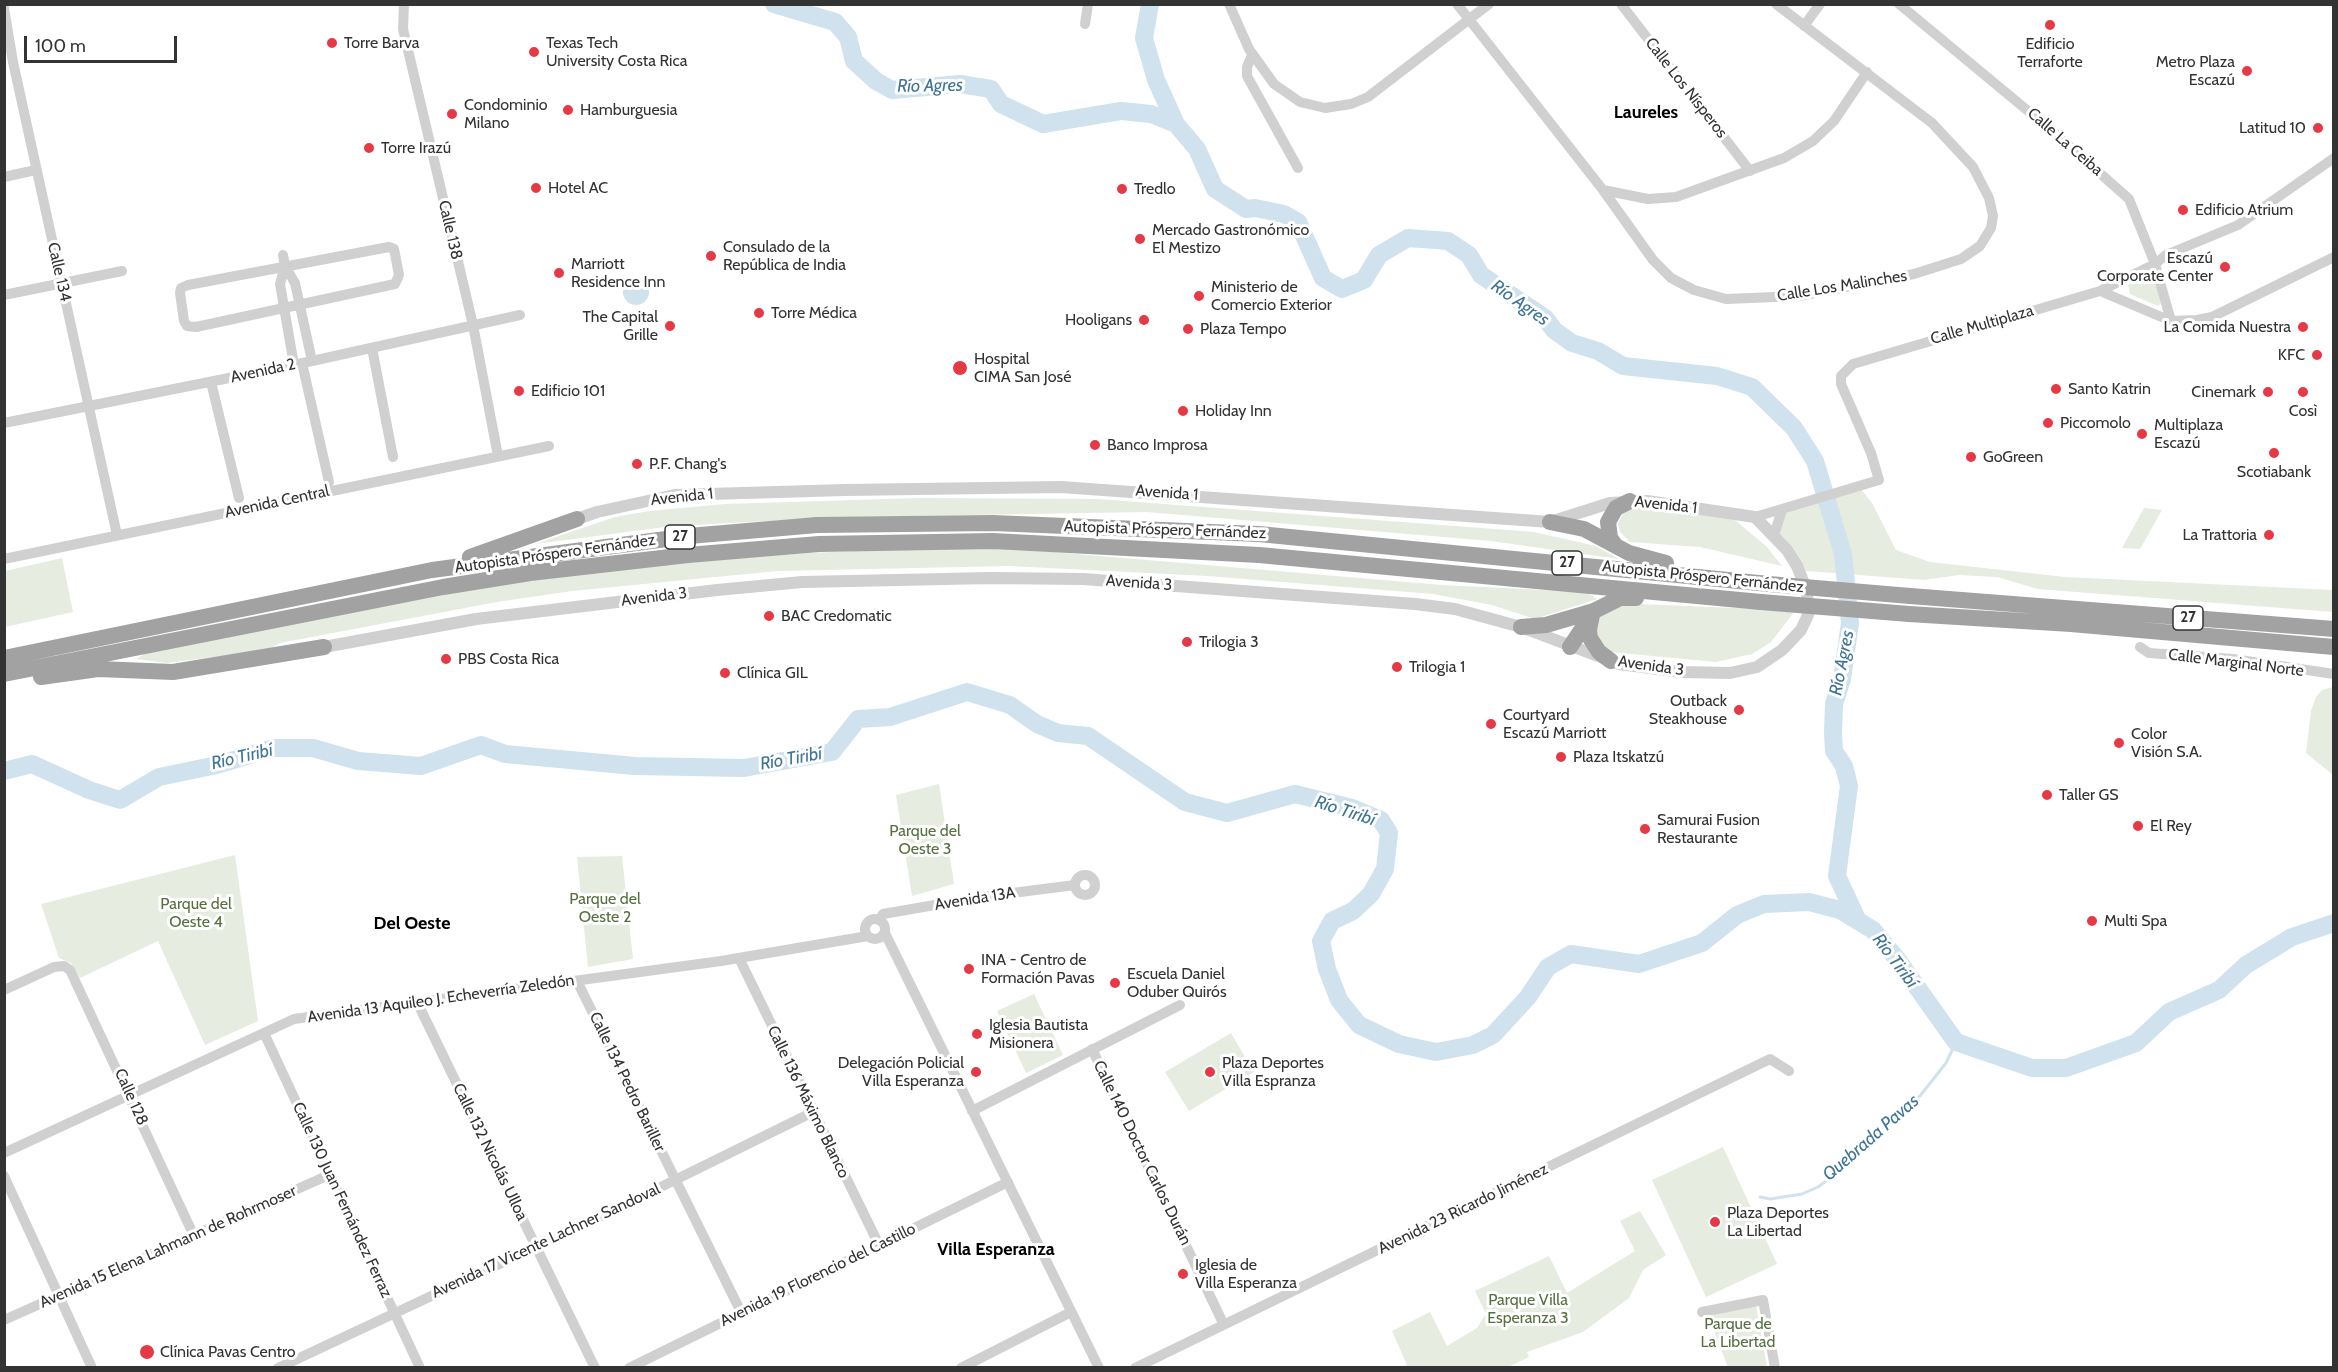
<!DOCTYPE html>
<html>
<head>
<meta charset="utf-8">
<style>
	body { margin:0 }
	#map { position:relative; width:2338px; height:1372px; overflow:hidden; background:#fff; font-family:Cabin,sans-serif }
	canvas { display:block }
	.frame { position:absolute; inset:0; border:6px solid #333; pointer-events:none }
	.scale { position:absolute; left:24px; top:36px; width:153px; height:27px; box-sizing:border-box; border:3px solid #333; border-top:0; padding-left:8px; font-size:18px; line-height:21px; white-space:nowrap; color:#333; -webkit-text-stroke:4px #fff; paint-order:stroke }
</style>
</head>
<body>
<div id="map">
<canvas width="2338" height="1372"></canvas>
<div class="frame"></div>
<div class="scale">100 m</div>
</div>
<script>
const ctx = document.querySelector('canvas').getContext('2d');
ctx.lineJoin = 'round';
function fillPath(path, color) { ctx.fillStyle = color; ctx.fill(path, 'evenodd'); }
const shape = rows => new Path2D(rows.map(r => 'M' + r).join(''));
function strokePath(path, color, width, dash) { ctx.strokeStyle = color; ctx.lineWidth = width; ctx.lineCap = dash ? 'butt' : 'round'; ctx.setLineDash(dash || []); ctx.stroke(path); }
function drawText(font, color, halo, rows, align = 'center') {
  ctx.font = font + ' Cabin,sans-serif'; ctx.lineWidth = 6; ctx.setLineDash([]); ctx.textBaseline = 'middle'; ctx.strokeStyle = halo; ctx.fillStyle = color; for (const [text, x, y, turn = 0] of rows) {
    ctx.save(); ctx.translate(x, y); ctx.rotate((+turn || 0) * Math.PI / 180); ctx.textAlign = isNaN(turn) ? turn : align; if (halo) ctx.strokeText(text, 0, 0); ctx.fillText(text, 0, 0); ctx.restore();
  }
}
fillPath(shape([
	[2148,274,2153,275,2162,302,2158,306,2130,294,2128,285],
	[1860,488,1872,503,1896,550,1930,562,2065,577,2333,590,2333,612,2038,589,1997,577,1959,575,1924,580,1807,571,1800,568,1779,539,1778,518,1785,513],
	[920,498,1098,499,1534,532,1596,546,1619,559,1491,541,1147,512,849,517,673,526,535,544,615,517,649,511,725,504],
	[1666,506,1712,511,1736,521,1766,546,1782,566,1700,547,1630,542,1620,532,1618,523,1626,509],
	[2144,508,2162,510,2140,549,2122,548],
	[982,546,1442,585,1586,592,1597,599,1535,619,1492,605,1433,594,1208,576,1009,566,777,571,572,591,497,602,280,643,267,650,238,654,167,663,136,659,151,650,494,582,590,569,809,553],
	[62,558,73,612,5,627,5,571],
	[1636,604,1786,610,1794,612,1771,642,1752,654,1716,662,1610,652,1601,647,1594,622,1604,609],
	[2333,687,2334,687,2333,775,2306,753,2311,711,2316,697,2322,690],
	[939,784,954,884,912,896,896,795],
	[235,855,258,1021,205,1045,158,941,80,978,71,963,59,958,41,904],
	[622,856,633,959,588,967,577,857],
	[1034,994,1063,1055,1026,1073,997,1011],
	[1231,1033,1254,1072,1189,1111,1165,1072],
	[1723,1147,1777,1264,1706,1297,1652,1180],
	[1640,1211,1666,1255,1643,1270,1629,1298,1583,1332,1527,1352,1529,1357,1508,1367,1402,1367,1407,1365,1392,1331,1430,1312,1447,1346,1477,1328,1486,1314,1475,1291,1549,1256,1567,1293,1635,1251,1620,1221],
	[1756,1305,1767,1367,1728,1367,1708,1316]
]), '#e6ecdf');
fillPath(shape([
	'623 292a13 13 0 1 1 26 0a13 13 0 1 1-26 0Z'
]), '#cfe2ee');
strokePath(shape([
	[1760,1197,1770,1199,1802,1194,1818,1187,1834,1175,1877,1136,1908,1102,1920,1096,1946,1063,1956,1042]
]), '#cfe2ee', 3);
strokePath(shape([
	[774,4,835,22,848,37,854,61,876,81,892,90,960,84,991,89,1001,104,1043,124,1121,111,1151,114,1176,124,1197,149,1215,189,1246,209,1255,208,1284,214,1298,222,1323,278,1342,289,1364,280,1379,255,1408,238,1448,241,1469,255,1481,275,1545,318,1554,330,1572,343,1598,351,1623,366,1717,376,1752,387,1794,428,1815,461,1843,554,1850,623,1842,679,1834,704,1833,733,1834,751,1844,766,1849,786,1837,876,1857,919],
	[1150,4,1144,38,1156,80,1176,124],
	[4,771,32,764,89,790,120,800,159,777,217,765,273,748,313,748,358,761,421,766,481,745,505,754,635,766,744,768,832,752,858,719,890,717,967,692,1010,705,1037,724,1058,733,1088,736,1185,802,1227,813,1295,794,1352,808,1381,820,1389,833,1385,869,1371,894,1353,911,1332,921,1321,941,1327,969,1339,1000,1359,1025,1399,1044,1436,1052,1473,1045,1493,1035,1528,997,1548,967,1571,954,1639,964,1702,943,1737,915,1764,904,1809,902,1840,910,1873,930,1897,959,1956,1042,2032,1068,2066,1068,2136,1043,2169,1012,2219,990,2246,965,2292,937,2334,923]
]), '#cfe2ee', 18);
strokePath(shape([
	[404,4,403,29,473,325,498,456],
	[1229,4,1249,49,1274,84,1300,102,1325,108,1351,104,1368,97,1489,4],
	[1457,4,1603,190,1653,260,1671,278,1694,290,1726,299,1799,296,1914,274,1961,259,1980,246,1991,228,1993,216,1989,198,1973,167,1932,123,1776,4],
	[1621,4,1750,171],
	[1899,4,2051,130,2129,199,2155,264,2171,321],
	[4,8,13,62,117,535],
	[1085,24,1088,4],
	[1804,26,1820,4],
	[1252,55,1247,67,1247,76,1298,168],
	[4,177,36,170],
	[1603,190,1648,199,1676,197,1784,158,1813,141,1834,121,1867,72],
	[389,247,394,249,399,275,395,284,196,327,187,326,184,321,180,293,181,288,188,285,389,247],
	[283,255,285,266,295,283,312,361],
	[285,266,280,284,294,365],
	[2100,291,2171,321,2197,320,2212,317,2334,257],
	[4,295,122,271],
	[372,348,393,457],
	[302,363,329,482],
	[211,382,239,498],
	[4,423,294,365,520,315],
	[1755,517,1879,480,1871,453,1841,384,1841,376,1853,364,2100,291,2155,264,2166,255,2238,225,2334,158],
	[1774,535,1782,510],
	[4,559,549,446],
	[2140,647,2149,653,2233,659,2334,674],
	'1075 885a10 10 0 1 1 20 0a10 10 0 1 1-20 0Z',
	'865 929a10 10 0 1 1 20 0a10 10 0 1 1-20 0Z',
	[879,920,883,914,981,897,1075,885],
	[885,933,1099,1368],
	[739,958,879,1245],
	[577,981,741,1312],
	[4,990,54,967,64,966,70,970,194,1236],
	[417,1002,595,1368],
	[264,1033,420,1368],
	[1092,1049,1223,1323],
	[972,1111,1180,1005],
	[4,1153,294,1019,721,961,868,936],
	[4,1176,92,1368],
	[1702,1312,1763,1300,1775,1368],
	[4,1320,331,1174],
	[278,1368,606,1214,813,1112],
	[629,1368,1008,1182],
	[961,1368,1071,1312],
	[1135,1368,1770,1059,1789,1071]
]), '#d0d0d0', 10);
strokePath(shape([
	[324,647,476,619,717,590,802,582,991,578,1083,579,1415,604,1455,609,1521,627,1619,664,1681,672,1730,673,1757,667,1782,650,1801,630,1808,615,1807,591,1797,566,1787,550,1755,517,1647,501,1610,503,1550,522,1061,487,845,490,675,495,597,512,577,519]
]), '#d0d0d0', 12);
strokePath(shape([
	[1550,522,1584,529,1629,553,1666,563],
	[1615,545,1610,538,1608,522,1616,508,1630,501],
	[470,557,577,519],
	[1910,596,2334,629],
	[1909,614,2071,624,2334,647],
	[1592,615,1589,630,1590,638,1599,652,1611,661],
	[1521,627,1546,625,1594,611],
	[1570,647,1594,611,1620,598,1636,598],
	[4,658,432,570,689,536,817,525,993,523,1259,534,1769,584],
	[4,674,443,587,530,573,688,555,819,544,993,541,1259,555,1761,602],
	[41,677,98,669,173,672,324,647]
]), '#a2a2a2', 16);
strokePath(shape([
	[1769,584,1910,596],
	[1761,602,1909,614]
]), '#a2a2a2', 16);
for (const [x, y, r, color] of [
	[2050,25,6,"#e63946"],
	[332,43,6,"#e63946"],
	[534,52,6,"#e63946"],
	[2247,71,6,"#e63946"],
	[568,110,6,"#e63946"],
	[452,114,6,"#e63946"],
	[2318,128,6,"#e63946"],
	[369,148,6,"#e63946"],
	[536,188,6,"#e63946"],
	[1122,189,6,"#e63946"],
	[2183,210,6,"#e63946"],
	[1140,239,6,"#e63946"],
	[711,256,6,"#e63946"],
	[2225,267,6,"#e63946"],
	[559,273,6,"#e63946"],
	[1199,296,6,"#e63946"],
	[759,313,6,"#e63946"],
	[1144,320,6,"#e63946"],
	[670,326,6,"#e63946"],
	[2303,327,6,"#e63946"],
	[1188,329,6,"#e63946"],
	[2317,355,6,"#e63946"],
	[960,368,8,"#e63946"],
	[2056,389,6,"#e63946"],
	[519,391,6,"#e63946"],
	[2268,392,6,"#e63946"],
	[2303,392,6,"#e63946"],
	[1183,411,6,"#e63946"],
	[2048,423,6,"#e63946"],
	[2142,434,6,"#e63946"],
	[1095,445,6,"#e63946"],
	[2274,453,6,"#e63946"],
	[1971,457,6,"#e63946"],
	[637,464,6,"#e63946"],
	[2269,535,6,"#e63946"],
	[769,616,6,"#e63946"],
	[1187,642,6,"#e63946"],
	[446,659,6,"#e63946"],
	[1397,667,6,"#e63946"],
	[725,673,6,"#e63946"],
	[1739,710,6,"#e63946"],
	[1491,724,6,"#e63946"],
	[2119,743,6,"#e63946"],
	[1561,757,6,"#e63946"],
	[2047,795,6,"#e63946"],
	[2138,826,6,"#e63946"],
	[1645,829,6,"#e63946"],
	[2092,921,6,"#e63946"],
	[969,969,6,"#e63946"],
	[1115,983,6,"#e63946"],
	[977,1034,6,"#e63946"],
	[976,1072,6,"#e63946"],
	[1210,1072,6,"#e63946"],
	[1715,1222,6,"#e63946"],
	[1183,1274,6,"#e63946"],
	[147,1352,8,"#e63946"]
]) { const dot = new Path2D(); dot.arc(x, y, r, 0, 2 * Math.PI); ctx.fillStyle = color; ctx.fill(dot); strokePath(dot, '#fff', 2); }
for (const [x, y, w] of [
	[680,537,30],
	[1567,563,30],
	[2188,618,30]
]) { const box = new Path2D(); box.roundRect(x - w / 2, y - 12, w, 24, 4.5); ctx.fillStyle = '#fff'; ctx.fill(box); strokePath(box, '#333', 1.5); }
drawText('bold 15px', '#333', null, [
	["27",680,537],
	["27",1567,563],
	["27",2188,618]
]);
drawText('16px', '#333', '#fff', [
	["Torre Barva",344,43],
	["Texas Tech",546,43],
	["University Costa Rica",546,61],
	["Edificio",2050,44,"center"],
	["Terraforte",2050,62,"center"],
	["Metro Plaza",2235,62,"right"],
	["Escazú",2235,80,"right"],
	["Condominio",464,105],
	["Milano",464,123],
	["Hamburguesia",580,110],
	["Latitud 10",2306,128,"right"],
	["Torre Irazú",381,148],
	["Hotel AC",548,188],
	["Tredlo",1134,189],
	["Edificio Atrium",2195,210],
	["Mercado Gastronómico",1152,230],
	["El Mestizo",1152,248],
	["Consulado de la",723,247],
	["República de India",723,265],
	["Escazú",2213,258,"right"],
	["Corporate Center",2213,276,"right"],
	["Marriott",571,264],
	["Residence Inn",571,282],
	["Ministerio de",1211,287],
	["Comercio Exterior",1211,305],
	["Torre Médica",771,313],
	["The Capital",658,317,"right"],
	["Grille",658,335,"right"],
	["Hooligans",1132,320,"right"],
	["La Comida Nuestra",2291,327,"right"],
	["Plaza Tempo",1200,329],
	["KFC",2305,355,"right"],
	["Hospital",974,359],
	["CIMA San José",974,377],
	["Santo Katrin",2068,389],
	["Edificio 101",531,391],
	["Cinemark",2256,392,"right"],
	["Holiday Inn",1195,411],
	["Così",2303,411,"center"],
	["Piccomolo",2060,423],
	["Multiplaza",2154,425],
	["Escazú",2154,443],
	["Banco Improsa",1107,445],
	["GoGreen",1983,457],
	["P.F. Chang's",649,464],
	["Scotiabank",2274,472,"center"],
	["La Trattoria",2257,535,"right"],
	["BAC Credomatic",781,616],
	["Trilogia 3",1199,642],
	["PBS Costa Rica",458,659],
	["Trilogia 1",1409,667],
	["Clínica GIL",737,673],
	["Outback",1727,701,"right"],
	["Steakhouse",1727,719,"right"],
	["Courtyard",1503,715],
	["Escazú Marriott",1503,733],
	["Color",2131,734],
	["Visión S.A.",2131,752],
	["Plaza Itskatzú",1573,757],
	["Taller GS",2059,795],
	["Samurai Fusion",1657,820],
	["Restaurante",1657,838],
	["El Rey",2150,826],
	["Multi Spa",2104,921],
	["INA - Centro de",981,960],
	["Formación Pavas",981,978],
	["Escuela Daniel",1127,974],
	["Oduber Quirós",1127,992],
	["Iglesia Bautista",989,1025],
	["Misionera",989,1043],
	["Delegación Policial",964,1063,"right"],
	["Villa Esperanza",964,1081,"right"],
	["Plaza Deportes",1222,1063],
	["Villa Espranza",1222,1081],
	["Plaza Deportes",1727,1213],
	["La Libertad",1727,1231],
	["Iglesia de",1195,1265],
	["Villa Esperanza",1195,1283],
	["Clínica Pavas Centro",160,1352]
], 'left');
drawText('16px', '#333', '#fff', [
	["Calle Los Nísperos",1686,88,52],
	["Calle La Ceiba",2065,142,41],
	["Calle 138",450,230,77],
	["Calle 134",59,272,77],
	["Calle Los Malinches",1842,286,-9],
	["Calle Multiplaza",1982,325,-16],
	["Avenida 2",263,371,-12],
	["Avenida 1",1167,493,4],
	["Avenida 1",682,497,-6],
	["Avenida Central",277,502,-12],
	["Avenida 1",1666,505,6],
	["Autopista Próspero Fernández",1165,530,2],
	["Autopista Próspero Fernández",555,554,-8],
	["Autopista Próspero Fernández",1703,577,6],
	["Avenida 3",1139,583,4],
	["Avenida 3",654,597,-7],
	["Calle Marginal Norte",2236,663,7],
	["Avenida 3",1651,666,8],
	["Avenida 13A",975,899,-9],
	["Avenida 13 Aquileo J. Echeverría Zeledón",441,999,-8],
	["Calle 134 Pedro Bariller",627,1082,64],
	["Calle 128",131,1097,66],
	["Calle 136 Máximo Blanco",808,1102,64],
	["Calle 132 Nicolás Ulloa",490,1152,64],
	["Calle 140 Doctor Carlos Durán",1142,1153,64],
	["Calle 130 Juan Fernández Ferraz",342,1200,65],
	["Avenida 23 Ricardo Jiménez",1463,1209,-26],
	["Avenida 17 Vicente Lachner Sandoval",546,1241,-25],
	["Avenida 15 Elena Lahmann de Rohrmoser",168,1247,-24],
	["Avenida 19 Florencio del Castillo",818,1275,-26]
]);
drawText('16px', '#56703f', '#fff', [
	["Parque del",925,831],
	["Oeste 3",925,849],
	["Parque del",605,899],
	["Oeste 2",605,917],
	["Parque del",196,904],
	["Oeste 4",196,922],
	["Parque Villa",1528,1300],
	["Esperanza 3",1528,1318],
	["Parque de",1738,1324],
	["La Libertad",1738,1342]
]);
drawText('italic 18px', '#3f7597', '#fff', [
	["Río Agres",930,86,-1],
	["Río Agres",1520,303,35],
	["Río Agres",1842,663,-79],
	["Río Tiribí",242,757,-13],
	["Río Tiribí",791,759,-10],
	["Río Tiribí",1345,811,18],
	["Río Tiribí",1895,961,53],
	["Quebrada Pavas",1871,1138,-41]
]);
drawText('bold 18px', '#000', '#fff', [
	["Laureles",1646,113],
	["Del Oeste",412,924],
	["Villa Esperanza",996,1250]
]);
</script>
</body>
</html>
